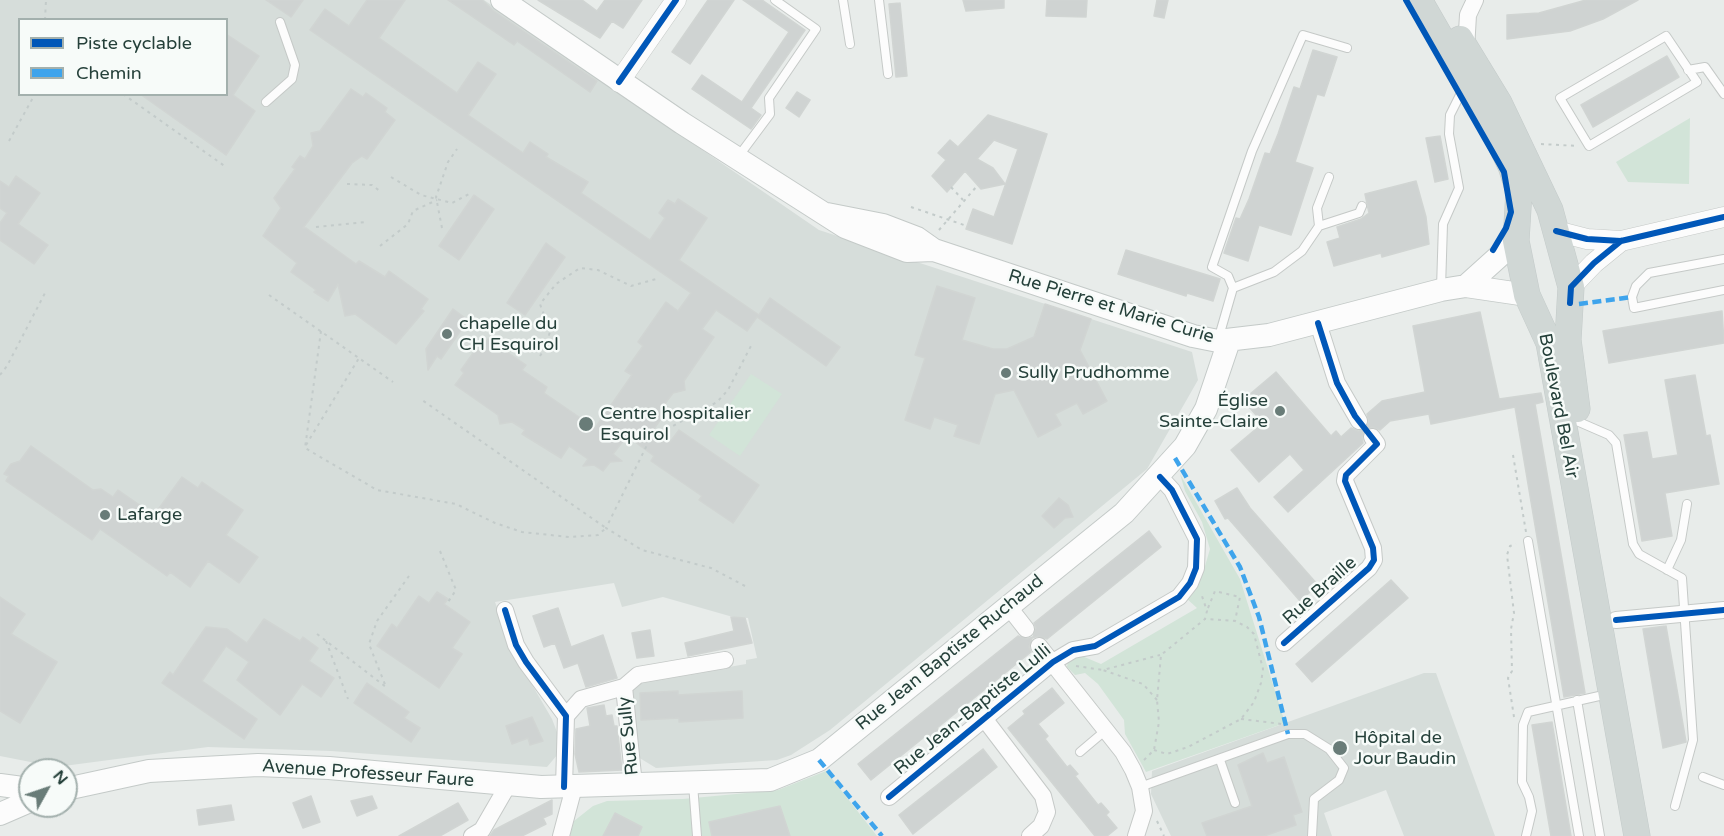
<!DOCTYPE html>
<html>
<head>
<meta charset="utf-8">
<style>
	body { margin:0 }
	#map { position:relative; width:1724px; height:836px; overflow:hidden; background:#e8ecea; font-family:"Varela Round",sans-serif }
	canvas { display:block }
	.legend { position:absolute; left:18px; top:18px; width:210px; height:78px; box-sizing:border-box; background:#f7fbf9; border:2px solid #a3b0ad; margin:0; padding:8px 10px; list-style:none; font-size:18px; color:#25403a }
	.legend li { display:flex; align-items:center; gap:12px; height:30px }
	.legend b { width:30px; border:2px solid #a3b0ad }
	.north { position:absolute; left:18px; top:758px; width:60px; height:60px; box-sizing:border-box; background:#f7fbf9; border:2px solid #a3b0ad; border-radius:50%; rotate:50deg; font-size:16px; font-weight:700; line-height:24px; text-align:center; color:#25403a }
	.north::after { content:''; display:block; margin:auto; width:21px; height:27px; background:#697c78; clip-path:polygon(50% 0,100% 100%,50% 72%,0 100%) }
</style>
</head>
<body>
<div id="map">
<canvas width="1724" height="836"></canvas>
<ul class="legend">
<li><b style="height:8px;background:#0057b8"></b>Piste cyclable</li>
<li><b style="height:8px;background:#3ea4ec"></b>Chemin</li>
</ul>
<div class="north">N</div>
</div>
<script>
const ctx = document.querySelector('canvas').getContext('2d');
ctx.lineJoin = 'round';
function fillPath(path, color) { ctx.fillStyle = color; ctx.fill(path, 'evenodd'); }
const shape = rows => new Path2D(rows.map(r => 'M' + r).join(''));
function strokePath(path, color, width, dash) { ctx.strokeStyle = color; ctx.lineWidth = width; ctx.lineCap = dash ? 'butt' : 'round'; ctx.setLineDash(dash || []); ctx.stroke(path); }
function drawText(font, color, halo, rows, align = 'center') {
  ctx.font = font + ' "Varela Round",sans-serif'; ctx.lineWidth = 5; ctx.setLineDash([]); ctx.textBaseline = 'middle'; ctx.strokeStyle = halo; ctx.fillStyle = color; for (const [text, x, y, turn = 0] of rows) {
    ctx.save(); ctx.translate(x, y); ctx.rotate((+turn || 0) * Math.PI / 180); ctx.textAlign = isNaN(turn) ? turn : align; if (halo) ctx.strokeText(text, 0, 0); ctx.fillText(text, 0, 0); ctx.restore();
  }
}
fillPath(shape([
	[0,0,484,0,819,230,1192,352,1198,380,1147,469,830,730,791,755,777,760,656,768,638,757,631,692,639,683,746,664,746,660,757,658,748,618,733,617,663,597,622,607,614,583,495,602,513,652,552,719,560,740,558,754,547,767,331,751,208,747,56,767,0,756],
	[20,20,226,20,226,94,20,94],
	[1424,673,1436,673,1495,836,1404,836,1386,790,1324,813,1332,836,1171,836,1151,794,1152,771]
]), '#d6ddda');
fillPath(shape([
	[1690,118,1689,184,1628,182,1616,162],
	[751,374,782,394,740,456,709,435],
	[1180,474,1240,579,1285,723,1146,772,1125,734,1124,720,1098,684,1085,673,1075,675,1067,667,1068,660,1082,656,1101,664,1197,608,1186,598,1205,566,1210,549,1202,522,1185,491],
	[826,771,877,836,570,836,574,821,593,806,607,801,683,799,778,790]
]), '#d2e4d8');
const building = shape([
	[266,0,303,0,291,17,266,0],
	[367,0,405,0,379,38,457,93,478,62,496,74,468,115,523,153,530,142,548,154,546,157,588,182,581,193,650,240,665,218,659,213,668,200,675,204,678,199,707,218,679,260,759,315,770,298,840,347,826,366,757,317,747,331,716,310,702,329,714,337,684,381,685,390,673,393,664,405,669,408,653,430,670,442,679,430,759,485,733,523,699,500,702,496,651,461,654,456,627,436,613,454,622,461,610,462,603,471,594,465,583,466,588,459,569,446,561,458,522,434,525,430,512,422,500,424,498,415,455,385,464,373,461,370,471,356,475,349,479,351,488,339,526,365,522,370,547,387,544,393,595,428,632,375,625,371,643,346,638,342,666,302,678,311,691,293,310,30,325,9,349,26,367,0],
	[448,0,482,0,494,11,597,81,590,92,517,41,514,45,448,0],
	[538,0,582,0,597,11,605,0,642,0,623,28,612,21,600,38,538,0],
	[708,0,734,0,690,64,672,52,708,0],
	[743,0,762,0,805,30,751,108,761,115,751,129,692,89,702,75,742,102,789,32,743,0],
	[963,0,1004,0,1004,8,966,11,963,0],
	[1047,0,1087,0,1086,17,1046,16,1047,0],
	[1157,0,1168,0,1164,18,1154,16,1157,0],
	[1586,0,1638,0,1603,19,1570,31,1507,39,1507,15,1539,13,1586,0],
	[900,3,907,76,896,77,889,4,900,3],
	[226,34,259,56,233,95,255,111,226,155,140,94,226,94,226,34],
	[1313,50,1337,57,1324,96,1317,94,1295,162,1313,168,1291,235,1259,225,1248,261,1224,253,1236,218,1240,219,1249,199,1265,153,1270,154,1278,134,1294,87,1300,89,1313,50],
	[1667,56,1679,77,1593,127,1581,105,1667,56],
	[351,89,363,97,366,93,387,108,385,112,395,120,367,159,362,156,352,163,303,228,306,228,356,264,359,261,385,277,389,271,428,299,421,309,424,311,396,344,355,314,345,316,338,284,328,301,314,292,316,290,291,272,297,263,263,236,281,208,274,198,295,169,292,167,300,156,305,159,313,146,311,133,320,131,351,89],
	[797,92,810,100,799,117,786,108,797,92],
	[988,115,1047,134,1012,244,966,229,973,209,994,217,1018,149,994,140,977,159,993,168,1005,184,981,189,965,171,947,192,932,176,946,160,938,153,950,140,958,147,988,115],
	[1440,136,1448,179,1435,182,1426,138,1440,136],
	[16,176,40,193,18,224,48,245,34,264,0,240,0,223,7,213,0,208,0,181,9,187,16,176],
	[1416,181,1426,217,1429,244,1382,257,1381,253,1334,266,1327,242,1340,238,1337,227,1361,219,1369,213,1365,194,1416,181],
	[474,195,494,209,459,260,439,246,474,195],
	[546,243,565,257,525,315,507,303,546,243],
	[1126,250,1220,279,1213,301,1187,293,1186,296,1118,274,1126,250],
	[937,286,975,298,962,340,993,349,1007,349,1034,337,1045,304,1091,319,1080,350,1107,401,1083,414,1077,403,1055,414,1061,425,1038,437,1014,390,995,394,979,444,954,436,958,425,934,417,930,429,905,420,925,358,915,355,937,286],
	[453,309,468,320,441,359,437,356,428,370,426,349,453,309],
	[1722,311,1724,343,1609,363,1603,331,1722,311],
	[1480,312,1499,399,1541,393,1543,402,1535,404,1585,693,1564,697,1515,407,1431,424,1429,414,1390,421,1380,430,1372,427,1366,429,1369,422,1367,414,1382,401,1425,392,1413,326,1480,312],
	[1276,372,1331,436,1336,431,1341,437,1351,428,1358,431,1365,430,1362,437,1363,443,1288,512,1274,497,1304,470,1290,454,1259,482,1231,450,1263,423,1243,400,1276,372],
	[1695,375,1706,436,1710,435,1719,484,1665,493,1672,536,1642,541,1624,435,1647,432,1652,459,1678,455,1665,380,1695,375],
	[31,446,93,490,101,489,113,497,118,490,154,515,182,477,198,488,202,482,243,510,226,535,258,557,239,583,208,561,190,587,170,572,167,576,100,529,92,540,6,481,9,476,4,474,11,464,20,461,31,446],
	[1237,488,1250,508,1318,585,1300,601,1228,518,1225,519,1215,501,1237,488],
	[1059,498,1068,505,1073,517,1065,518,1054,528,1042,516,1059,498],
	[1149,531,1161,547,1047,639,1038,636,1032,638,1029,647,1031,652,937,728,940,731,931,738,928,734,871,780,858,764,1018,636,1027,639,1033,637,1036,628,1034,623,1149,531],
	[1391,580,1408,598,1312,682,1296,664,1391,580],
	[437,592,448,599,444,604,470,622,452,648,462,654,439,688,377,646,392,624,397,628,419,596,429,603,437,592],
	[0,597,25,614,11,634,57,662,20,723,0,711,0,597],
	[558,608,571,647,603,635,617,678,586,687,578,663,564,668,555,643,544,647,533,616,558,608],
	[731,617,745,618,752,643,688,656,685,643,734,631,731,617],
	[264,619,300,641,303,637,318,648,309,661,334,678,321,697,302,684,280,715,237,680,249,662,226,646,202,681,257,719,244,739,162,683,170,672,173,675,206,627,227,629,247,643,264,619],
	[1666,626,1686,742,1663,748,1643,629,1666,626],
	[650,630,654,656,637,658,632,633,650,630],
	[367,683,409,712,404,718,420,728,411,742,354,703,367,683],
	[1052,688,1064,703,1038,724,1048,736,1045,739,1067,767,1070,765,1078,774,1075,776,1098,805,1101,803,1109,812,1106,815,1117,828,1107,836,1095,836,1008,728,1025,714,1023,711,1052,688],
	[678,691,678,695,742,691,743,718,679,722,679,718,641,720,640,693,678,691],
	[604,705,606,716,612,715,614,726,617,726,622,770,579,772,575,754,576,729,590,726,587,708,604,705],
	[532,717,543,741,530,745,528,738,512,744,506,726,532,717],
	[1552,722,1571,836,1551,836,1532,725,1552,722],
	[983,749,997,767,913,834,899,815,983,749],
	[1263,753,1267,763,1284,757,1302,812,1293,815,1296,825,1264,836,1207,836,1202,823,1252,806,1238,765,1263,753],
	[311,796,320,822,303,828,293,803,311,796],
	[372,796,377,808,357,816,351,801,372,796],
	[552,800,552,814,543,818,546,824,522,836,490,836,494,830,552,800],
	[458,803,468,820,440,836,399,836,458,803],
	[231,805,234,820,199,825,197,810,231,805],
	[780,806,790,836,712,836,709,822,780,806],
	[615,813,642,827,638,836,603,836,615,813]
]);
fillPath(building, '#cfd3d2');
strokePath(building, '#d1d5d3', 1.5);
const service = shape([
	[843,0,850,44],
	[879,0,888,74],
	[1666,36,1697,82,1589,146,1560,98,1666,36],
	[1688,70,1705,67,1724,94],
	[266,102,292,79,295,65,280,22],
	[738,157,770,114,769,98,816,29,775,0],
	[1319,226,1359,213,1362,206],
	[1724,259,1649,273,1636,286,1632,297,1634,308,1724,290],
	[1233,288,1274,272,1302,251,1319,226,1317,208,1329,177],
	[1441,288,1443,224,1459,188,1449,134,1450,115,1464,87],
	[1218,340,1233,288,1228,276,1212,267,1252,151,1303,35,1347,48],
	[1579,422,1609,435,1616,443,1633,544,1639,554,1682,578,1693,740,1675,806],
	[1528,541,1579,836],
	[1667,570,1681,540,1687,504],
	[1577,700,1600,836],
	[1080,752,1106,730],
	[1220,760,1235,803],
	[1703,777,1724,785],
	[693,784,697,836],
	[1140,787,1288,734,1305,734,1329,749,1344,768,1339,780,1314,799,1312,836],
	[1526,836,1532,811,1529,797,1522,782,1523,725,1528,712,1608,694]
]);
const minor = shape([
	[1466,49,1468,15,1475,0],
	[1318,323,1337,383,1359,421],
	[1008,606,1026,629],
	[505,610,516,645,526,662,566,716,564,787],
	[1616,620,1724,610],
	[1284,643,1369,568,1374,560,1373,548,1345,481,1346,475,1377,444,1372,437],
	[1039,646,1123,752,1133,770,1140,787,1144,811,1136,836],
	[624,687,634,785],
	[566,716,581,699,624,687,638,675,725,660],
	[983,717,1043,796,1047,812,1041,826,1030,836],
	[889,797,1053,662,1073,650,1095,646,1179,597,1190,583,1196,568,1197,539,1172,490,1160,477],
	[472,836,482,830,508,785],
	[561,836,574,787]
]);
const tertiary = shape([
	[619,82,676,0],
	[1556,231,1587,239,1621,241,1724,217],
	[1571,287,1594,263,1621,241]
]);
const secondary = shape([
	[502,0,682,123,845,227,907,251,934,250],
	[827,214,883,225,917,238,934,250,1193,336,1218,341,1269,335,1441,290,1466,286,1527,295],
	[1466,286,1516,241],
	[0,785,30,789],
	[66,789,149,771,258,765,329,768,541,787,770,780,819,760,1124,513,1185,446,1206,409,1229,341],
	[0,814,30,801]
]);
const primary = shape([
	[1419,0,1495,132,1511,166,1519,191,1516,241,1527,295,1549,343,1637,836],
	[1460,39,1499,103,1550,210,1571,287,1568,340,1577,409]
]);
strokePath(service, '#c5c9c7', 10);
strokePath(minor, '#c5c9c7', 18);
strokePath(tertiary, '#c5c9c7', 21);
strokePath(secondary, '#c4cac8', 24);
strokePath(primary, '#c3cac9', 27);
strokePath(shape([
	[45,20,46,0],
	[123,94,226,167],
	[9,141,35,94],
	[1541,144,1578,146],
	[391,177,421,195,452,203,469,194],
	[347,184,372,185,381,192],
	[951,187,963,200],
	[911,207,967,226],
	[316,227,366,222],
	[442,228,436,197,448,162,457,149],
	[939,230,977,186],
	[380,246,408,224,413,211,437,200],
	[269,295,393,382],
	[321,331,305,448,377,490,456,504,495,523,522,532,569,537,598,535,606,528,422,400],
	[540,356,547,344,550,331,540,304,556,284,580,268,598,270,631,286,656,279],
	[0,375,7,366,45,293],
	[306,445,359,358],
	[1513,455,1526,532],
	[440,551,456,590,448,602],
	[745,586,711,568,642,550,606,528,648,443,658,434,717,402,728,390,752,344],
	[1208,608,1215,591,1240,597,1235,621],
	[317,634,386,687,369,644,377,621,409,576],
	[326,641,348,699],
	[1076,666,1103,670],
	[1157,700,1143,684,1103,670,1160,655],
	[1514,717,1508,678,1512,671,1511,629,1514,613,1507,555,1510,546,1516,544],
	[1241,719,1282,724],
	[1154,750,1167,754,1188,747,1241,719,1254,702,1261,683,1263,669,1254,634,1247,627,1235,621,1205,619],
	[1144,760,1154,750,1159,722,1157,700,1161,655,1205,619,1207,611,1201,593],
	[1157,821,1164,836]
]), '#c3cbca', 2, [3, 4.5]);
strokePath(service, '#fcfcfc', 8);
strokePath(minor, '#fcfcfc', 16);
strokePath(tertiary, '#fcfcfc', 20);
strokePath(secondary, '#fcfcfc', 22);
strokePath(primary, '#d0d7d5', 26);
strokePath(shape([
	[1579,304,1632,297],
	[1175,458,1240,567,1259,617,1288,734],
	[819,760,882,836]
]), '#3ea4ec', 4.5, [9, 4.5]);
strokePath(shape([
	[1406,0,1504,172,1511,212,1506,228,1493,250],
	[619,82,676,0],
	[1556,231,1587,239,1621,241,1724,217],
	[1570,303,1571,287,1594,263,1621,241],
	[505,610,516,645,526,662,566,716,564,787],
	[1616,620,1724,610],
	[1284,643,1369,568,1374,560,1373,548,1345,481,1346,475,1377,444,1355,416,1337,383,1318,323],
	[889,797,1053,662,1073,650,1095,646,1179,597,1190,583,1196,568,1197,539,1172,490,1160,477]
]), '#0057b8', 6);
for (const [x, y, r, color] of [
	[447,334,6,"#697c78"],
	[1006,373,6,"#697c78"],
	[1280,411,6,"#697c78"],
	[586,424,8,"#697c78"],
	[105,515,6,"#697c78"],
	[1340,748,8,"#697c78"]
]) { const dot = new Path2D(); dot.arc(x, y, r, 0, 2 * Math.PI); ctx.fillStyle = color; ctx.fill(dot); strokePath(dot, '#f7fbf9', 2); }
drawText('18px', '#25403a', '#f7fbf9', [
	["Rue Pierre et Marie Curie",1111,307,17],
	["Boulevard Bel Air",1558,406,79],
	["Rue Braille",1320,591,-42],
	["Rue Jean Baptiste Ruchaud",950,653,-39],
	["Rue Jean-Baptiste Lulli",973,710,-39],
	["Rue Sully",629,736,-96],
	["Avenue Professeur Faure",368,774,4]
]);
drawText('18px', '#25403a', '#f7fbf9', [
	["chapelle du",459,324],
	["CH Esquirol",459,345],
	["Sully Prudhomme",1018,373],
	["Église",1268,401,"right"],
	["Sainte-Claire",1268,422,"right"],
	["Centre hospitalier",600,414],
	["Esquirol",600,435],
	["Lafarge",117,515],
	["Hôpital de",1354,738],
	["Jour Baudin",1354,759]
], 'left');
</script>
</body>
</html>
